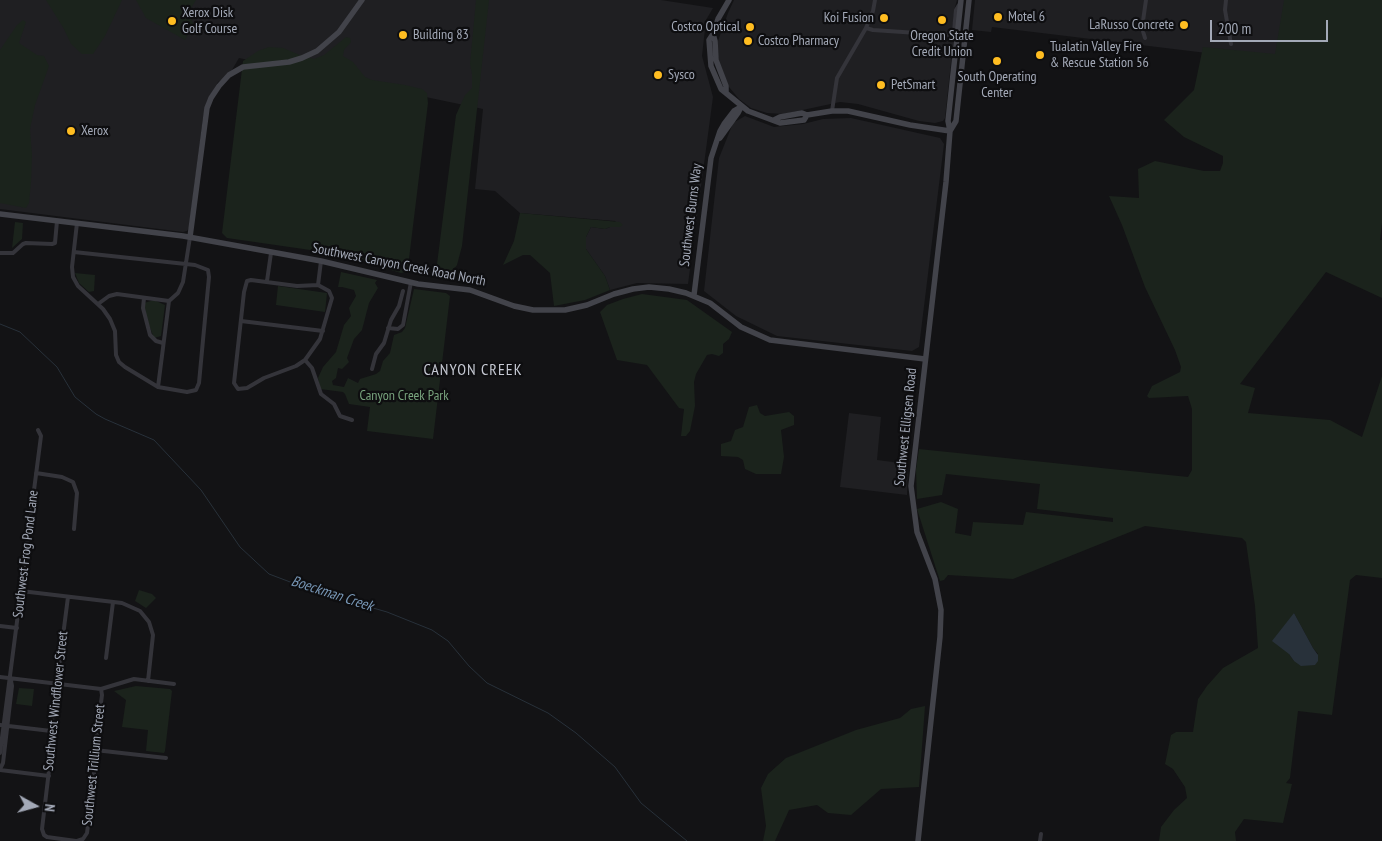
<!DOCTYPE html>
<html>
<head>
<meta charset="utf-8">
<style>
	body { margin:0 }
	#map { position:relative; width:1382px; height:841px; overflow:hidden; background:#131315; font-family:"PT Sans Narrow",sans-serif }
	canvas { display:block }
	.north { position:absolute; left:10px; top:781px; width:50px; height:50px; -webkit-text-stroke:4px #0e0e10; paint-order:stroke; rotate:97deg; font-size:14px; font-weight:700; line-height:20px; text-align:center; color:#a3a9b7 }
	.north::after { content:''; display:block; margin:auto; width:18px; height:22px; background:#a3a9b7; clip-path:polygon(50% 0,100% 100%,50% 72%,0 100%) }
	.scale { position:absolute; left:1210px; top:20px; width:118px; height:22px; box-sizing:border-box; border:2px solid #a3a9b7; border-top:0; padding-left:6px; font-size:15px; line-height:18px; white-space:nowrap; color:#a3a9b7; -webkit-text-stroke:4px #0e0e10; paint-order:stroke }
</style>
</head>
<body>
<div id="map">
<canvas width="1382" height="841"></canvas>
<div class="north">N</div>
<div class="scale">200 m</div>
</div>
<script>
const ctx = document.querySelector('canvas').getContext('2d');
ctx.lineJoin = 'round';
function fillPath(path, color) { ctx.fillStyle = color; ctx.fill(path, 'evenodd'); }
const shape = rows => new Path2D(rows.map(r => 'M' + r).join(''));
function strokePath(path, color, width, dash) { ctx.strokeStyle = color; ctx.lineWidth = width; ctx.lineCap = dash ? 'butt' : 'round'; ctx.setLineDash(dash || []); ctx.stroke(path); }
function drawText(font, color, halo, rows, align = 'center') {
  ctx.font = font + ' "PT Sans Narrow",sans-serif'; ctx.lineWidth = 4.5; ctx.setLineDash([]); ctx.textBaseline = 'middle'; ctx.strokeStyle = halo; ctx.fillStyle = color; for (const [text, x, y, turn = 0] of rows) {
    ctx.save(); ctx.translate(x, y); ctx.rotate((+turn || 0) * Math.PI / 180); ctx.textAlign = isNaN(turn) ? turn : align; if (halo) ctx.strokeText(text, 0, 0); ctx.fillText(text, 0, 0); ctx.restore();
  }
}
fillPath(shape([
	[0,0,661,0,713,8,706,20,702,56,713,97,688,284,637,283,610,290,605,276,586,249,586,237,591,227,605,229,610,227,620,227,615,221,520,213,495,191,475,189,483,109,239,58,229,75,218,82,207,101,203,118,189,228,187,231,183,232,0,209],
	[734,0,957,0,955,7,952,30,954,35,945,118,943,121,935,123,919,121,858,104,840,102,784,114,767,113,751,108,739,99,729,87,720,70,718,57,718,41,728,13],
	[975,0,1289,0,1281,62,992,27,991,32,972,30],
	[745,116,774,127,803,124,823,119,851,118,940,138,944,144,919,347,912,351,777,336,736,316,704,291,719,158,733,123],
	[849,413,881,417,877,460,908,464,907,495,840,487]
]), '#1f1f22');
fillPath(shape([
	[46,0,122,0,105,36,93,54,82,54,71,44,64,29],
	[136,0,196,0,188,13,194,25,185,40,146,18],
	[476,0,489,0,462,246,457,265,454,269,449,272,444,272,439,271,437,264,456,115,465,95,472,88,472,74,470,64],
	[1284,0,1382,0,1382,223,1380,240,1382,240,1382,298,1326,272,1240,384,1255,388,1248,413,1330,420,1362,437,1382,376,1382,578,1356,575,1350,580,1332,715,1298,711,1290,778,1286,783,1292,784,1283,823,1244,819,1235,832,1236,841,1159,841,1161,827,1174,810,1187,798,1185,787,1173,769,1165,764,1171,735,1176,732,1193,732,1198,699,1207,686,1223,668,1258,648,1255,606,1246,542,1242,538,1145,526,1013,579,948,575,944,580,940,581,917,509,941,502,958,509,955,533,971,536,973,522,1023,525,1026,512,1113,522,1113,518,1037,509,1040,484,946,474,942,495,917,499,916,470,919,449,1188,477,1192,470,1192,409,1188,396,1149,398,1147,396,1152,386,1180,372,1181,367,1175,350,1145,287,1122,225,1109,196,1139,198,1138,169,1155,161,1204,171,1220,171,1223,163,1223,156,1184,137,1164,120,1194,90,1203,47,1275,54],
	[1294,613,1313,648,1318,654,1294,661,1289,654],
	[23,20,26,22,19,43,37,55,44,56,49,66,35,105,30,129,32,155,31,182,29,203,26,208,0,203,0,50,17,25],
	[346,37,350,38,351,42,344,50,343,56,353,62,365,77,372,80,405,85,422,89,427,93,428,103,408,267,406,272,401,273,338,254,227,238,222,233,243,61,258,51,269,47,283,48,300,55,314,59,324,55],
	[520,213,620,222,623,225,620,227,610,227,605,229,591,227,586,237,586,249,605,276,610,290,585,300,554,306,550,273,530,255,523,255,503,265,514,241],
	[15,222,23,223,22,239,12,248],
	[341,272,377,280,375,283,378,288,369,303,362,330,354,339,347,358,349,362,342,369,338,368,336,378,332,381,333,385,344,387,348,378,358,383,360,379,376,374,380,371,383,361,390,353,394,335,402,332,405,328,414,289,446,293,450,296,433,439,367,431,370,407,349,404,345,394,343,392,320,389,318,378,323,367,336,352,344,325,351,316,349,308,356,296,354,290,342,287,338,287],
	[75,273,95,275,94,291,89,292,79,283],
	[278,286,327,293,325,312,276,305],
	[642,294,687,300,732,332,729,339,723,344,723,353,719,356,712,354,707,355,696,374,694,382,695,406,690,431,686,436,681,436,684,409,679,408,647,365,617,360,600,312,607,305,623,299],
	[154,300,165,305,161,336,154,338,147,320,144,303],
	[757,405,760,413,765,416,789,412,794,416,794,425,781,430,784,457,781,474,756,474,745,469,743,460,738,457,721,456,721,444,731,441,735,430,743,427,749,407],
	[139,590,152,594,156,598,146,608,135,601],
	[136,686,170,689,172,691,165,751,164,753,146,751,148,730,122,727,126,700,114,691],
	[19,688,34,689,32,706,16,704],
	[925,706,919,787,881,789,851,815,828,813,817,805,789,810,775,841,763,841,766,826,761,788,768,774,786,758,856,730,900,718,911,709]
]), '#1b231c');
fillPath(shape([
	[1294,613,1313,648,1318,655,1318,661,1315,665,1301,666,1294,661,1289,654,1272,641]
]), '#28313a');
strokePath(shape([
	[0,324,20,332,57,367,75,397,96,414,105,419,154,440,201,490,240,547,269,574,314,591,387,612,432,630,448,641,469,666,487,683,548,713,576,733,615,767,641,803,687,841]
]), '#28313a', 1);
strokePath(shape([
	[1226,0,1225,10,1231,44],
	[866,28,873,30,947,35,952,33,954,30,956,10,959,5],
	[1145,38,1142,28,1146,0],
	[832,111,837,78,866,28,873,11,875,0],
	[74,252,195,265,208,270,209,277,203,340,199,383,196,390,187,392,158,387,125,367,119,362,116,355,115,331,110,319,103,309,78,286,73,277,72,267,77,223],
	[0,253,13,253,23,244,26,243,52,244,55,243,57,221],
	[251,280,297,286,318,285,329,291,332,298,320,339,305,360,296,366,264,378,247,388,238,389,234,383,244,292,247,281,251,280],
	[267,281,271,253],
	[318,285,321,261],
	[144,298,143,308,150,335,156,341,163,343],
	[169,301,178,293,183,282,190,237],
	[98,304,109,296,117,294,169,301],
	[241,321,323,331],
	[388,328,398,329,403,325,411,282],
	[305,360,312,368,321,394,334,404,340,416,352,420],
	[372,369,376,354,384,343,391,320,399,306,403,291],
	[158,387,169,301],
	[36,473,62,477,73,482,77,493,74,529],
	[21,591,122,603,140,611,149,622,153,635,148,681],
	[68,597,49,744,50,762,42,829,44,835,47,837,76,841],
	[0,626,17,628],
	[106,658,113,602],
	[0,677,101,689,134,679,174,684],
	[0,725,51,731],
	[95,750,166,758],
	[0,753,41,436,38,430],
	[0,769,3,763,12,686,11,681],
	[0,770,49,776],
	[77,841,83,839,87,833,94,779,94,757,102,695,101,689],
	[1040,841,1041,834]
]), '#34343a', 4);
strokePath(shape([
	[729,0,718,19,713,34,709,40,711,66,721,89,748,111,780,123,804,120,807,115],
	[713,34,715,41,716,60,726,86,726,92],
	[774,120,780,117,802,113,807,115,832,111,848,111,910,125,950,131],
	[950,131,956,121,969,0],
	[720,138,738,113,741,107],
	[0,214,183,236,321,261,418,284,470,290,514,306,533,310,565,310,587,305,614,294,633,289,649,287,669,289,686,293,710,303,741,327,770,340,925,359],
	[190,237,207,108,211,98,219,86,229,75,243,67,289,62,302,58,317,51,339,32,362,0],
	[694,295,711,158,720,131,724,124,734,111,741,107],
	[918,841,940,637,941,610,935,579,917,532,911,486,946,182,950,131,948,121,961,0]
]), '#42434a', 5.5);
for (const [x, y, r, color] of [
	[998,17,5,"#ffbd21"],
	[884,18,5,"#ffbd21"],
	[942,20,5,"#ffbd21"],
	[172,21,5,"#ffbd21"],
	[1184,25,5,"#ffbd21"],
	[750,27,5,"#ffbd21"],
	[403,35,5,"#ffbd21"],
	[748,41,5,"#ffbd21"],
	[1040,55,5,"#ffbd21"],
	[997,61,5,"#ffbd21"],
	[658,75,5,"#ffbd21"],
	[881,85,5,"#ffbd21"],
	[71,131,5,"#ffbd21"]
]) { const dot = new Path2D(); dot.arc(x, y, r, 0, 2 * Math.PI); ctx.fillStyle = color; ctx.fill(dot); strokePath(dot, '#0e0e10', 2); }
drawText('14px', '#a3a9b7', '#0e0e10', [
	["Xerox Disk",182,13],
	["Golf Course",182,29],
	["Motel 6",1008,17],
	["Koi Fusion",874,18,"right"],
	["LaRusso Concrete",1174,25,"right"],
	["Costco Optical",740,27,"right"],
	["Building 83",413,35],
	["Oregon State",942,36,"center"],
	["Credit Union",942,52,"center"],
	["Costco Pharmacy",758,41],
	["Tualatin Valley Fire",1050,47],
	["& Rescue Station 56",1050,63],
	["Sysco",668,75],
	["South Operating",997,77,"center"],
	["Center",997,93,"center"],
	["PetSmart",891,85],
	["Xerox",81,131]
], 'left');
drawText('14px', '#a3a9b7', '#0e0e10', [
	["Southwest Burns Way",691,215,-83],
	["Southwest Canyon Creek Road North",399,265,11],
	["Southwest Elligsen Road",906,427,-84],
	["Southwest Frog Pond Lane",26,554,-83],
	["Southwest Windflower Street",56,701,-84],
	["Southwest Trillium Street",94,765,-84]
]);
drawText('14px', '#78a37d', '#0e0e10', [
	["Canyon Creek Park",404,396]
]);
drawText('italic 15px', '#7796b5', '#0e0e10', [
	["Boeckman Creek",332,594,18]
]);
ctx.letterSpacing = '1px';
drawText('16px', '#c5c8d2', '#0e0e10', [
	["CANYON CREEK",473,370]
]);
ctx.letterSpacing = '0px';
</script>
</body>
</html>
